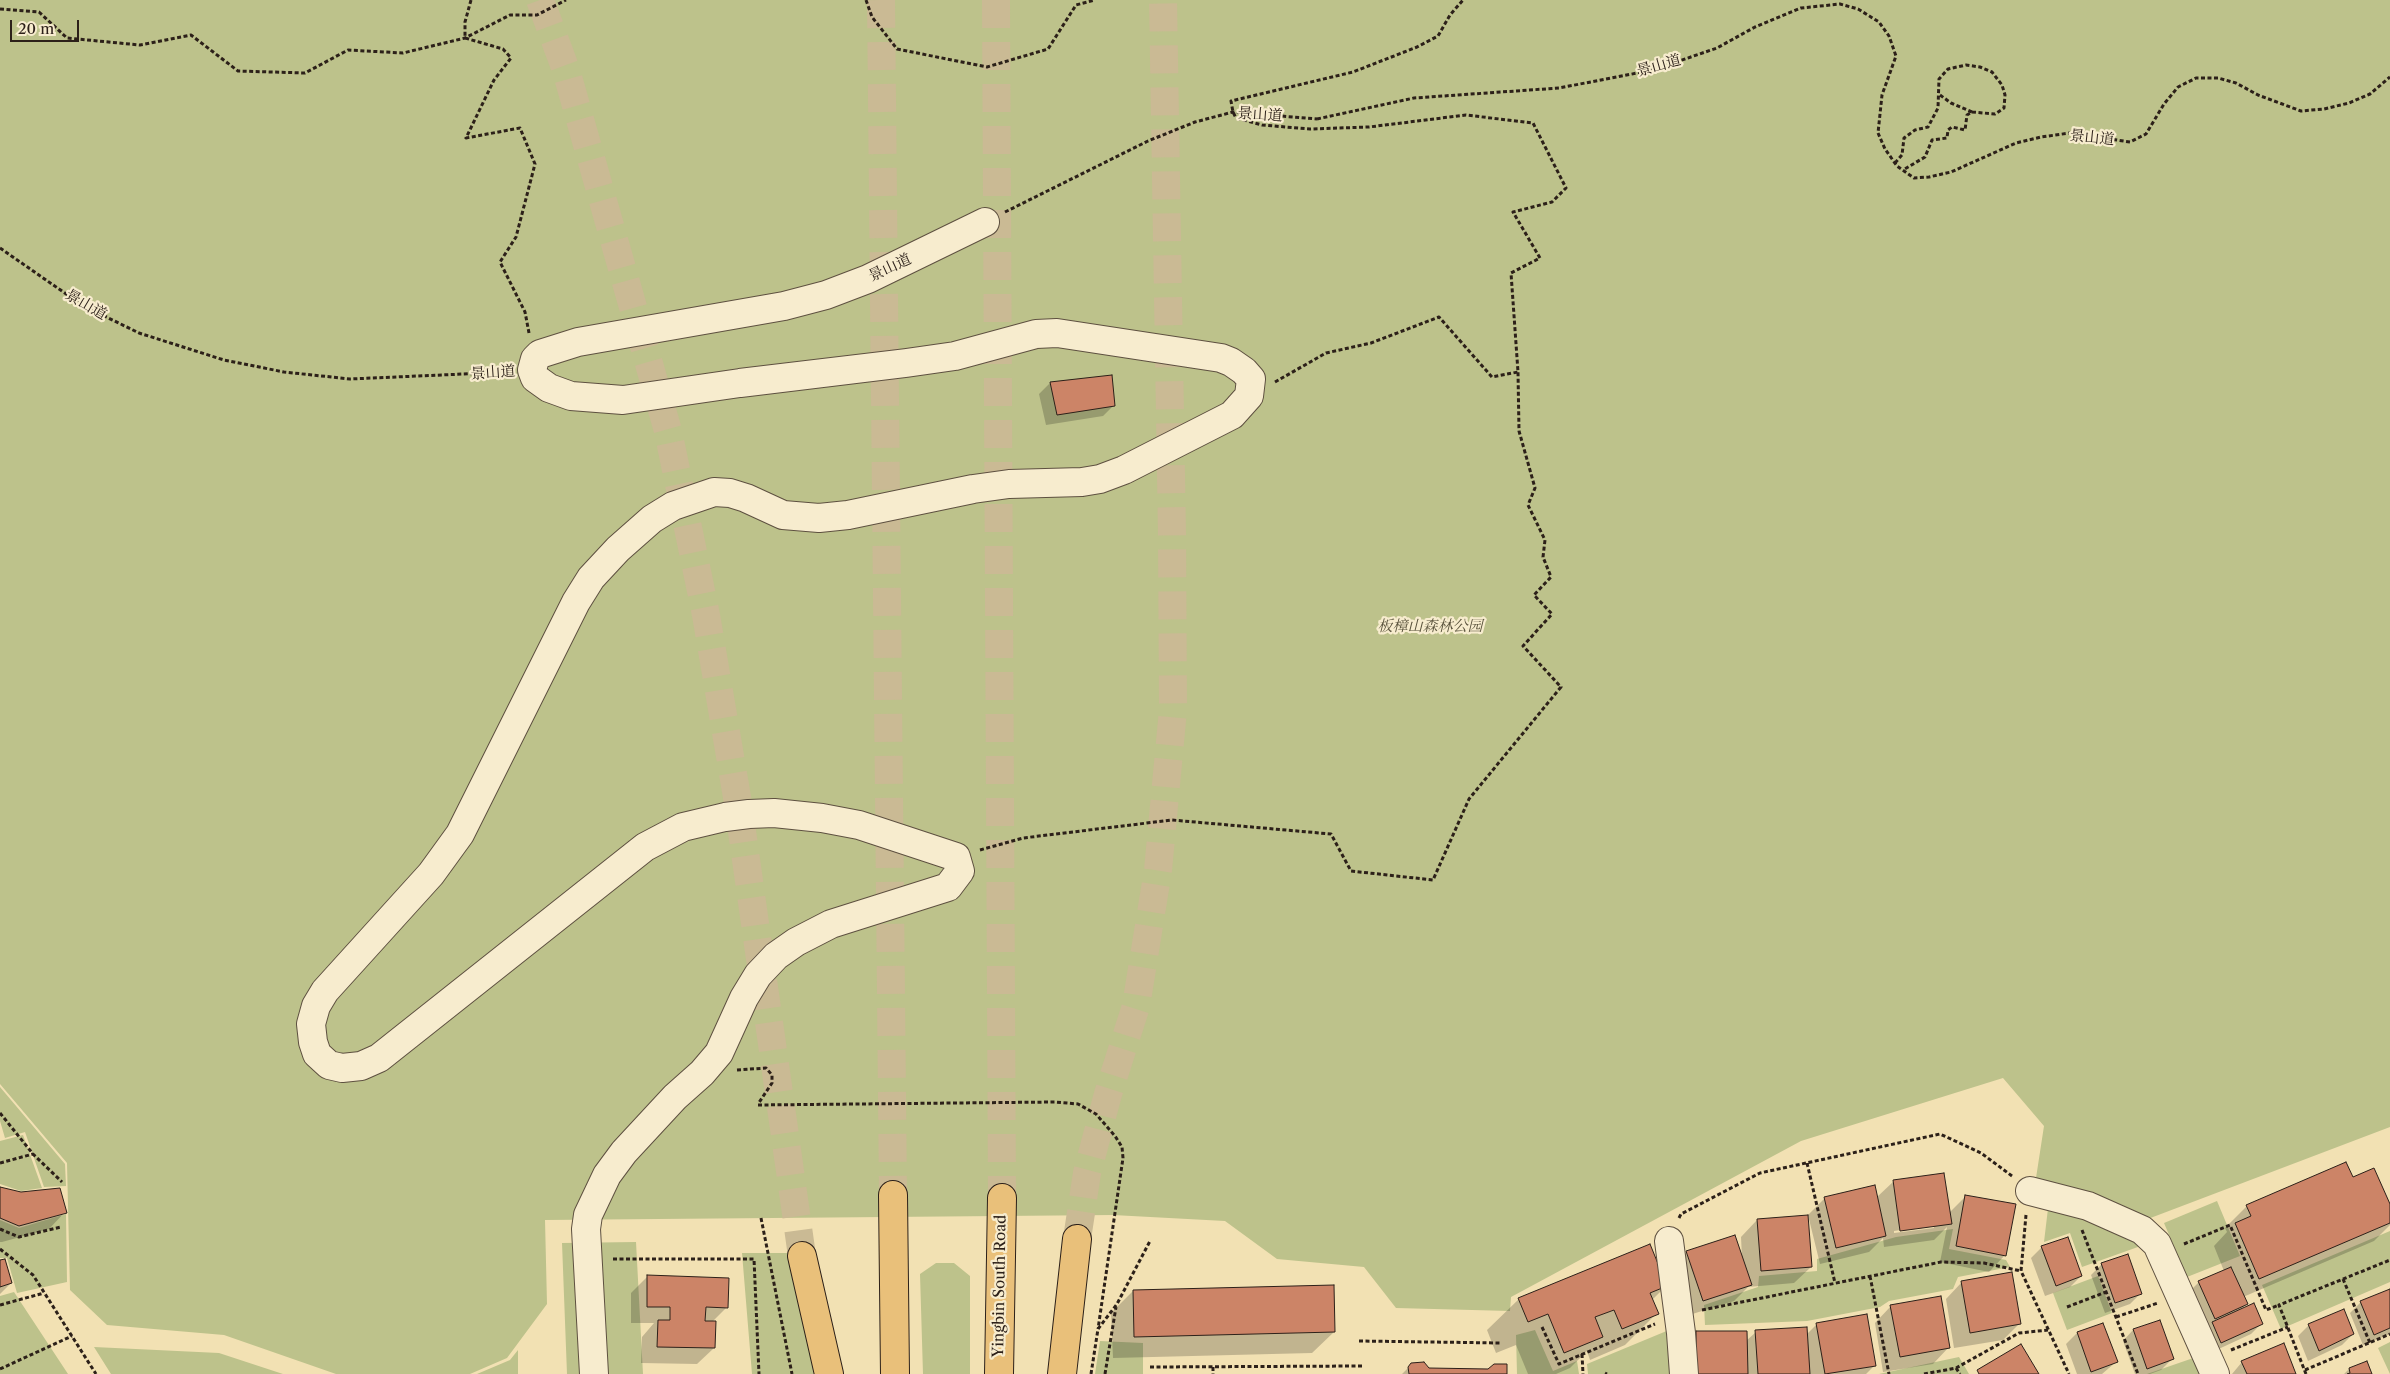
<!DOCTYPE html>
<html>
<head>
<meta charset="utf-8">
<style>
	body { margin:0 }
	#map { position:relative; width:2390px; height:1374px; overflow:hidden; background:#f2e1b3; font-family:"Libre Caslon Text",serif }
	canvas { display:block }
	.scale { position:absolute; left:10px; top:20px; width:69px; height:22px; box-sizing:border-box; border:2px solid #2c2019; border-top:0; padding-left:6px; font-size:15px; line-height:18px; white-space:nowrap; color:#2c2019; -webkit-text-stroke:4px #f7ecce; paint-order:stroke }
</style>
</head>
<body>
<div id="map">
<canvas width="2390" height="1374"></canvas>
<div class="scale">20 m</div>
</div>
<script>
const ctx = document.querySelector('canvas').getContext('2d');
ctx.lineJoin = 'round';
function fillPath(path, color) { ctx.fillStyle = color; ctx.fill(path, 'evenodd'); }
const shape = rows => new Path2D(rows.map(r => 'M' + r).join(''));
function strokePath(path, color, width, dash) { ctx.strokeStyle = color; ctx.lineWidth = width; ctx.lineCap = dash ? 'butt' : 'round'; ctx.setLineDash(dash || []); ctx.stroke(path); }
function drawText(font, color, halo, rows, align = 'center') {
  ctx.font = font + ' "Libre Caslon Text","Noto Serif SC",serif'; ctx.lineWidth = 4.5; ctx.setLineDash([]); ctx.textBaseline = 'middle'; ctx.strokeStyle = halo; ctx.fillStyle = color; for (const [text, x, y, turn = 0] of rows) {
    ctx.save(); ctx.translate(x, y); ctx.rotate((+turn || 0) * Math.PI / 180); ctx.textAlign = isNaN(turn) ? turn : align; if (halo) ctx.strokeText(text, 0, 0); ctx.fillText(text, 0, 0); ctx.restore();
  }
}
fillPath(shape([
	[0,0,2390,0,2390,1127,2132,1225,2034,1191,2044,1126,2003,1078,1801,1141,1511,1297,1510,1311,1396,1308,1364,1267,1277,1259,1225,1221,1113,1215,545,1220,547,1304,507,1358,470,1374,336,1374,224,1335,107,1325,70,1290,67,1163,0,1084],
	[0,1087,65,1164,66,1186,44,1187,25,1132,5,1138,0,1121],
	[23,1135,42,1188,21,1191,0,1184,0,1141],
	[2049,1200,2149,1243,2082,1267,2070,1233,2044,1242],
	[2217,1201,2240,1256,2187,1277,2164,1223],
	[66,1214,67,1282,17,1293,7,1258,0,1258,0,1220,19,1228],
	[1953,1229,1949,1249,2006,1260,2010,1267,1958,1277,1953,1289,1889,1301,1880,1307,1807,1321,1705,1325,1704,1305,1758,1287,1759,1276,1817,1271,1817,1259,1896,1237],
	[2390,1231,2390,1282,2281,1329,2262,1285],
	[636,1242,643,1374,567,1374,562,1243],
	[742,1253,795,1253,815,1374,752,1374],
	[936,1263,954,1263,970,1276,970,1374,923,1374,920,1274],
	[2098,1276,2112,1313,2067,1330,2053,1293],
	[14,1292,68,1374,0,1374,0,1296],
	[1535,1330,1553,1371,1577,1361,1579,1374,1517,1374,1516,1335],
	[1669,1330,1672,1374,1588,1374,1587,1364],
	[1100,1341,1143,1343,1143,1374,1095,1374],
	[2390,1342,2390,1374,2378,1348],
	[94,1347,219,1353,283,1374,111,1374],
	[518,1350,518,1374,477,1374,510,1360],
	[2202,1355,2208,1374,2147,1374],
	[1959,1357,1969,1374,1879,1374]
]), '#bdc28b');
fillPath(shape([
	[1111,377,1114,405,1103,416,1046,425,1039,394,1050,383],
	[2352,1179,2390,1207,2390,1225,2374,1241,2243,1297,2246,1304,2240,1311,2262,1323,2251,1334,2210,1353,2202,1334,2209,1327,2204,1329,2188,1293,2199,1282,2224,1271,2214,1246,2227,1232,2225,1228,2247,1206],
	[1894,1181,1949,1213,1966,1196,2005,1255,1989,1272,1940,1262,1947,1227,1934,1240,1884,1247,1883,1238,1869,1252,1820,1264,1808,1215,1825,1198,1876,1198],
	[1934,1225,1934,1228,1894,1233,1894,1231],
	[0,1188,65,1212,49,1229,2,1242,0,1242],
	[1757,1220,1811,1267,1794,1283,1748,1287,1734,1301,1686,1316,1670,1269,1687,1252,1742,1258,1741,1237],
	[2042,1247,2081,1276,2070,1287,2045,1296,2031,1258],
	[0,1261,11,1283,0,1294],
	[2102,1264,2141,1293,2130,1304,2105,1313,2091,1275],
	[647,1277,727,1307,712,1322,714,1348,697,1364,641,1363,642,1337,654,1323,631,1323,631,1293],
	[1962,1282,2020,1323,2003,1340,1954,1348,1946,1299],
	[1666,1286,1652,1300,1657,1313,1625,1345,1590,1360,1587,1351,1570,1368,1556,1374,1528,1374,1516,1345,1496,1353,1487,1330,1519,1299],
	[2390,1290,2390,1334,2363,1345,2350,1313,2361,1302],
	[1133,1291,1334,1332,1312,1353,1113,1358,1111,1313],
	[1891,1306,1949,1347,1933,1364,1883,1372,1875,1323],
	[1817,1324,1875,1365,1866,1374,1680,1374,1680,1349,1696,1332,1746,1341,1756,1332,1806,1335],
	[2103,1324,2116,1362,2102,1374,2077,1374,2066,1344,2077,1333],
	[2309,1325,2353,1334,2342,1345,2308,1361,2298,1336],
	[2133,1330,2172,1359,2161,1370,2150,1374,2135,1374,2123,1341],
	[2242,1362,2294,1374,2232,1374],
	[1412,1364,1428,1369,1506,1374,1402,1374],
	[2349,1369,2370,1374,2344,1374]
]), '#0003');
const building = shape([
	[1112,375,1115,406,1057,415,1050,382,1112,375],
	[2346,1162,2353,1177,2374,1168,2390,1204,2390,1223,2259,1279,2235,1223,2251,1216,2246,1205,2346,1162],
	[1944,1173,1952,1224,1900,1231,1893,1180,1944,1173],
	[1875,1185,1886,1236,1836,1248,1824,1197,1875,1185],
	[0,1187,21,1192,60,1188,67,1213,19,1226,0,1218,0,1187],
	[1965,1195,2016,1204,2006,1256,1956,1246,1965,1195],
	[1808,1215,1812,1267,1761,1271,1757,1219,1808,1215],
	[1735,1235,1752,1285,1703,1301,1686,1251,1735,1235],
	[2068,1237,2082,1276,2056,1286,2041,1246,2068,1237],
	[1650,1244,1667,1286,1650,1293,1659,1314,1622,1329,1614,1310,1595,1317,1603,1337,1564,1353,1548,1314,1528,1322,1518,1298,1650,1244],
	[2128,1254,2142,1294,2115,1303,2101,1263,2128,1254],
	[5,1259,12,1283,0,1287,0,1260,5,1259],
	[2231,1267,2248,1304,2215,1319,2198,1281,2231,1267],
	[2012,1272,2021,1324,1970,1333,1961,1281,2012,1272],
	[647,1275,729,1278,728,1308,706,1307,705,1321,716,1321,715,1348,657,1347,658,1320,670,1320,670,1307,647,1307,647,1275],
	[1334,1285,1335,1332,1134,1337,1133,1290,1334,1285],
	[2390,1289,2390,1328,2374,1335,2360,1301,2390,1289],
	[1941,1296,1950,1348,1900,1357,1890,1305,1941,1296],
	[2254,1303,2263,1324,2221,1343,2212,1322,2254,1303],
	[2344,1309,2354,1334,2319,1351,2308,1324,2344,1309],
	[1867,1314,1876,1366,1825,1374,1816,1323,1867,1314],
	[2160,1320,2174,1359,2147,1369,2133,1329,2160,1320],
	[2103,1323,2118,1362,2091,1372,2077,1332,2103,1323],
	[1807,1327,1810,1374,1758,1374,1755,1330,1807,1327],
	[1696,1331,1747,1331,1748,1374,1696,1374,1696,1331],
	[2284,1343,2296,1374,2247,1374,2241,1361,2284,1343],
	[2021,1344,2039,1374,1979,1374,1977,1370,2021,1344],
	[2367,1361,2372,1374,2347,1374,2350,1373,2349,1368,2367,1361],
	[1424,1362,1429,1368,1488,1369,1494,1364,1507,1364,1507,1374,1409,1374,1408,1367,1411,1363,1424,1362]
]);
fillPath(building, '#cc8467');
strokePath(building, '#2c2019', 1);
strokePath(shape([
	[540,0,566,70,668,431,706,615,738,803,802,1256],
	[881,0,893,1195],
	[996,0,1002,1198],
	[1077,1239,1087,1173,1108,1094,1136,1006,1158,870,1173,710,1172,534,1163,0]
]), '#caba94', 28, [28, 14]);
const minor = shape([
	[2030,1191,2088,1206,2142,1230,2157,1244,2215,1374],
	[1669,1241,1681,1333,1684,1374],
	[594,1374,586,1229,588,1215,607,1175,624,1152,675,1097,702,1073,719,1053,744,998,758,975,776,956,796,942,831,924,948,887,960,871,956,857,859,825,822,818,774,813,749,814,725,817,683,827,645,847,379,1058,361,1066,342,1068,329,1065,317,1054,313,1042,311,1024,316,1006,325,991,431,874,460,834,576,602,591,578,618,549,652,519,673,506,714,492,730,493,746,498,783,515,819,518,848,515,973,489,1009,484,1082,482,1100,479,1124,470,1232,415,1249,396,1251,379,1244,371,1231,362,1221,358,1057,333,1036,334,955,356,906,363,740,383,623,400,571,396,549,388,535,378,532,370,535,359,540,354,578,342,784,306,826,295,868,279,985,222]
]);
const major = shape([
	[893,1195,895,1374],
	[802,1256,829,1374],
	[999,1374,1002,1198],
	[1062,1374,1077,1239]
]);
strokePath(minor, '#5e5040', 30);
strokePath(major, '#2c2019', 30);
strokePath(shape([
	[471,0,465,22,465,38,503,49,511,58,494,80,466,138,520,128,535,164,516,237,500,262,525,312,529,333],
	[866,0,872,17,897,49,987,67,1048,49,1076,5,1095,0],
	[0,9,39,12,67,38,140,45,191,35,238,71,305,73,348,50,403,53,465,38,510,15,537,15,566,0],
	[1940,95,1951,103,1972,112],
	[1878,133,1885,149,1897,166,1914,178,1929,177,1951,172,2016,143,2041,137,2070,133,2130,142,2146,134,2164,104,2178,87,2196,78,2218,78,2236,83,2258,95,2301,111,2324,109,2349,103,2370,94,2390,77],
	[1895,163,1902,155,1904,138,1915,130,1928,127,1938,108,1939,79,1948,69,1966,65,1980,67,1992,72,2002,85,2005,95,2004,108,1995,114,1972,112,1967,115,1965,130,1952,127,1948,130,1947,138,1932,140,1925,157,1903,170],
	[1005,212,1148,141,1195,122,1233,112,1317,119],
	[0,248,82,305,139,333,224,360,284,372,350,379,509,372],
	[1275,382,1326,353,1371,343,1439,317,1492,377,1518,372,1511,273,1540,258,1513,212,1552,202,1566,188,1533,123,1466,115,1369,127,1310,129,1262,125,1236,118,1233,112,1231,101,1353,72,1417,47,1438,36,1450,15,1463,0],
	[980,850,1023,838,1172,820,1331,834,1351,871,1433,880,1469,799,1561,687,1523,646,1552,614,1534,595,1551,577,1543,557,1545,540,1528,505,1535,488,1519,431,1518,372],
	[737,1070,766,1068,772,1075,772,1083,758,1104],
	[758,1105,1055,1102,1078,1104,1096,1114,1115,1136,1122,1147,1123,1158,1098,1329],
	[0,1113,33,1154,62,1182],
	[0,1163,33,1154],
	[1807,1163,1835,1283],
	[2026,1215,2021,1271,2069,1374],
	[761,1218,792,1374],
	[1679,1218,1681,1214,1760,1173,1940,1134,1981,1153,2012,1176],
	[0,1229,19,1237,61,1227],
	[2082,1230,2138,1374],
	[2184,1244,2230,1225,2266,1310,2279,1305],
	[0,1249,33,1275,96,1374],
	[613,1259,754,1259,759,1374],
	[1870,1276,1889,1374],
	[2343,1279,2370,1343],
	[0,1305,44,1293],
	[2067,1307,2106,1292],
	[1702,1310,1941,1262,1984,1263,2021,1271],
	[2116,1317,2158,1303],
	[1542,1327,1559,1364,1655,1324],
	[1359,1341,1501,1343],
	[2231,1350,2288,1327],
	[1582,1354,1583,1374],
	[1150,1367,1362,1366],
	[1213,1367,1213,1374],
	[1956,1368,1960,1374],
	[0,1369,72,1336],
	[2305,1370,2390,1334],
	[1605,1373,1607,1374],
	[1091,1374,1098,1329,1117,1304,1150,1241],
	[1105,1374,1116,1307],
	[1924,1374,1956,1368,2019,1333,2048,1330],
	[2306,1374,2279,1305,2390,1260]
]), '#2c2019', 3, [4, 2.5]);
strokePath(minor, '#f7ecce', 28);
strokePath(major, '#e9c07a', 28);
strokePath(shape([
	[1317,119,1414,98,1559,88,1653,70,1717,48,1755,27,1801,8,1840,4,1858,9,1879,22,1889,36,1896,56,1882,95,1878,133]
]), '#2c2019', 3, [4, 2.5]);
drawText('15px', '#2c2019', '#f7ecce', [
	["景山道",1659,66,-16],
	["景山道",1260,115,4],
	["景山道",2092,138,6],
	["景山道",890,268,-25],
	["景山道",86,305,30],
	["景山道",493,373,-4],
	["Yingbin South Road",1000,1286,-89]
]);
drawText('italic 15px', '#58513b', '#f7ecce', [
	["板樟山森林公园",1430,627]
]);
</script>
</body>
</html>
